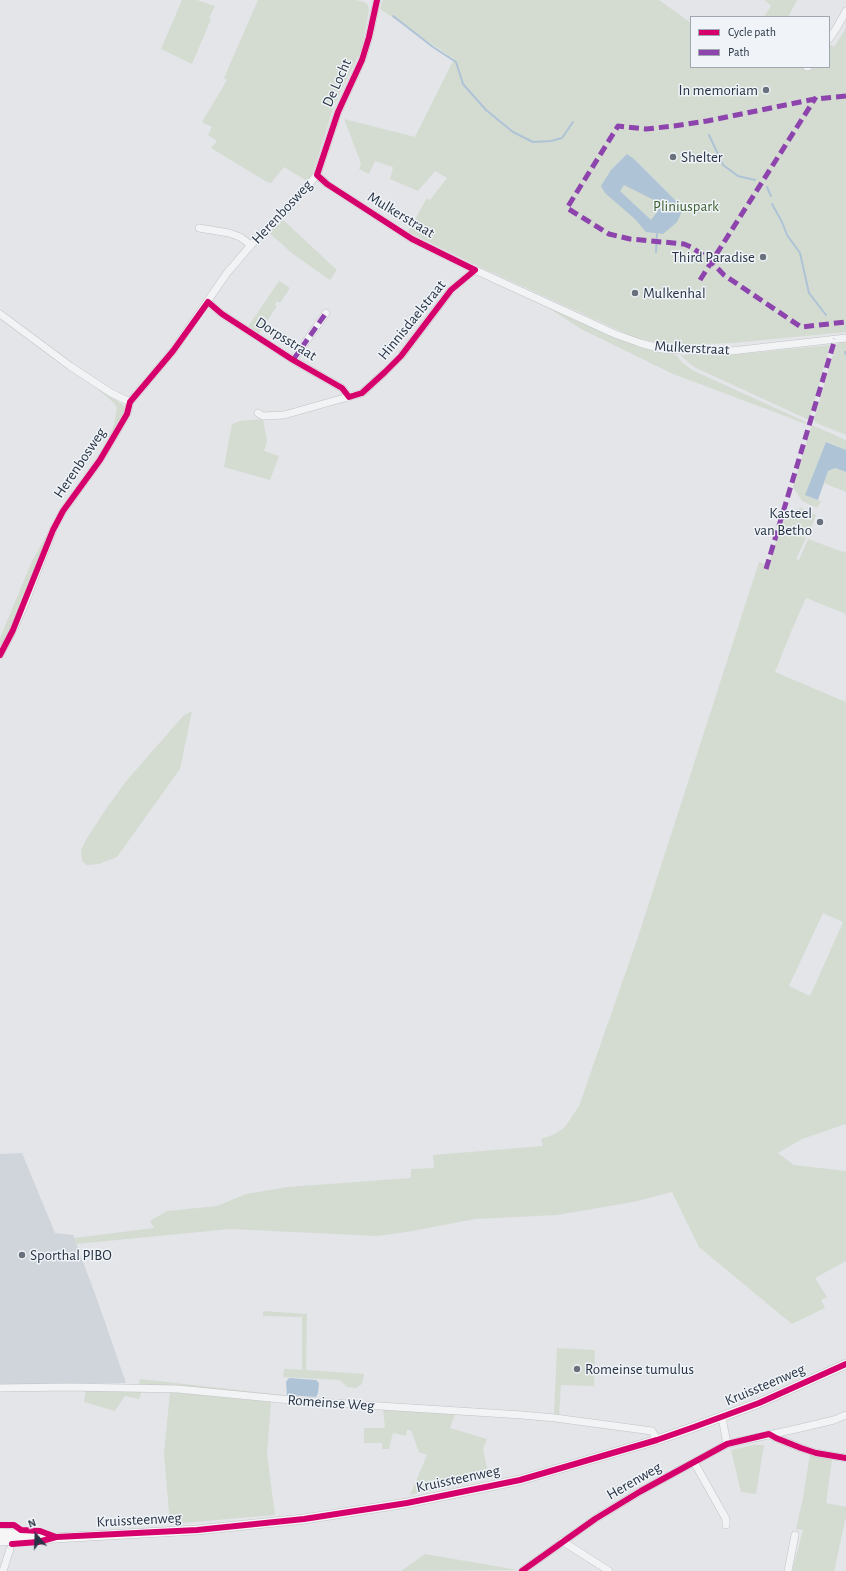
<!DOCTYPE html>
<html>
<head>
<meta charset="utf-8">
<style>
	body { margin:0 }
	#map { position:relative; width:846px; height:1571px; overflow:hidden; background:#e3e5e8; font-family:"Alegreya Sans",sans-serif }
	canvas { display:block }
	.legend { position:absolute; left:690px; top:16px; width:140px; height:52px; box-sizing:border-box; background:#f0f4f8; border:1px solid #a0a7b0; margin:0; padding:5px 7px; list-style:none; font-size:12px; color:#273344 }
	.legend li { display:flex; align-items:center; gap:8px; height:20px }
	.legend b { width:20px; border:1px solid #a0a7b0 }
	.north { position:absolute; left:16px; top:1515px; width:40px; height:40px; -webkit-text-stroke:3px #f0f4f8; paint-order:stroke; rotate:341deg; font-size:11px; font-weight:700; line-height:16px; text-align:center; color:#273344 }
	.north::after { content:''; display:block; margin:auto; width:14px; height:18px; background:#273344; clip-path:polygon(50% 0,100% 100%,50% 72%,0 100%) }
</style>
</head>
<body>
<div id="map">
<canvas width="846" height="1571"></canvas>
<ul class="legend">
<li><b style="height:5px;background:#d6006c"></b>Cycle path</li>
<li><b style="height:5px;background:#8e44ad"></b>Path</li>
</ul>
<div class="north">N</div>
</div>
<script>
const ctx = document.querySelector('canvas').getContext('2d');
ctx.lineJoin = 'round';
function fillPath(path, color) { ctx.fillStyle = color; ctx.fill(path, 'evenodd'); }
const shape = rows => new Path2D(rows.map(r => 'M' + r).join(''));
function strokePath(path, color, width, dash) { ctx.strokeStyle = color; ctx.lineWidth = width; ctx.lineCap = dash ? 'butt' : 'round'; ctx.setLineDash(dash || []); ctx.stroke(path); }
function drawText(font, color, halo, rows, align = 'center') {
  ctx.font = font + ' "Alegreya Sans",sans-serif'; ctx.lineWidth = 3; ctx.setLineDash([]); ctx.textBaseline = 'middle'; ctx.strokeStyle = halo; ctx.fillStyle = color; for (const [text, x, y, turn = 0] of rows) {
    ctx.save(); ctx.translate(x, y); ctx.rotate((+turn || 0) * Math.PI / 180); ctx.textAlign = isNaN(turn) ? turn : align; if (halo) ctx.strokeText(text, 0, 0); ctx.fillText(text, 0, 0); ctx.restore();
  }
}
fillPath(shape([
	[22,1153,55,1233,73,1235,98,1302,126,1383,0,1385,0,1154]
]), '#d0d5dc');
fillPath(shape([
	[182,0,197,0,215,6,209,18,211,19,192,64,161,49],
	[258,0,356,0,364,2,368,5,369,10,362,48,334,106,313,172,307,181,284,167,271,183,267,182,211,148,217,141,208,135,212,127,202,122,227,80,224,78],
	[383,0,659,0,691,23,691,67,829,67,829,44,834,47,846,28,846,332,733,343,680,345,640,340,480,267,408,232,427,198,430,200,447,178,435,171,418,191,390,179,393,167,375,161,369,174,359,169,361,163,344,119,415,137,454,59,380,9],
	[765,0,797,0,788,17,764,17,771,6],
	[282,219,337,270,330,280,293,254,268,232],
	[279,281,290,288,280,303,277,301,275,305,277,306,258,335,247,328],
	[547,307,617,339,648,349,676,355,683,363,692,370,806,422,806,424,673,374,581,329],
	[840,342,846,342,846,435,816,423,814,419,836,345],
	[830,345,809,420,694,367,680,355,731,355],
	[81,375,123,405,125,409,104,449,114,424,117,408,114,403],
	[263,419,267,441,264,451,279,456,270,480,224,467,232,424,240,421],
	[812,425,846,440,846,450,827,442,806,495,821,501,817,508,802,501,793,487],
	[835,468,846,472,846,492,824,483,828,471],
	[801,508,816,515,811,528,808,527,804,537,806,538,796,559,799,560,808,539,843,552,844,551,846,552,846,614,806,598,791,632,775,672,846,702,846,1124,802,1139,778,1153,794,1165,846,1171,846,1261,815,1278,827,1297,821,1300,825,1308,792,1324,699,1247,672,1192,633,1202,557,1215,475,1219,407,1232,377,1236,230,1229,76,1244,74,1238,154,1228,150,1221,167,1211,217,1206,246,1194,288,1187,411,1178,411,1169,434,1168,433,1155,543,1146,541,1139,555,1134,565,1127,579,1106,638,937,759,562,768,565,786,512],
	[823,913,843,922,810,996,789,986],
	[50,529,27,591,0,649,0,638,32,561],
	[192,711,180,769,117,857,99,864,87,865,82,861,81,850,87,838,108,806,128,779,184,715],
	[263,1311,307,1314,306,1370,364,1374,362,1384,356,1388,347,1387,340,1380,283,1377,284,1369,302,1370,302,1317,263,1316],
	[557,1348,595,1350,594,1386,561,1385,559,1416,554,1415],
	[140,1379,283,1395,283,1398,139,1384],
	[86,1389,142,1391,139,1399,125,1396,115,1411,84,1402],
	[170,1392,271,1402,267,1454,275,1515,170,1524,164,1454],
	[383,1409,455,1414,450,1428,487,1439,483,1449,489,1478,410,1495,427,1455,419,1452,411,1430,407,1430,406,1436,393,1433,389,1449,382,1449,382,1443,364,1443,364,1428,385,1428],
	[753,1445,764,1445,756,1494,741,1492,731,1450],
	[810,1453,832,1460,826,1503,846,1507,846,1517,834,1571,792,1571,803,1530,796,1529,803,1498],
	[425,1554,518,1570,401,1571]
]), '#d4dcd2');
fillPath(shape([
	[627,154,634,159,676,201,681,212,680,216,677,222,663,234,646,232,635,219,605,193,601,186,611,170],
	[624,185,658,202,658,211,651,220,620,191],
	[826,442,846,450,846,472,835,468,828,471,818,500,805,495],
	[289,1378,316,1380,319,1383,318,1393,316,1397,287,1395,286,1382]
]), '#aec3d6');
strokePath(shape([
	[393,16,433,47,456,62,463,84,486,110,513,132,533,142,551,141,562,138,573,122],
	[709,135,723,165,738,176,755,180],
	[767,187,771,196],
	[772,204,782,222,787,235,800,253,809,293,826,315],
	[656,252,657,234],
	[845,352,846,354]
]), '#aec3d6', 2);
const minor = shape([
	[829,39,836,29,846,11],
	[807,67,808,67],
	[317,175,327,184,412,239,475,270,615,334,640,343,662,349,705,351,731,351,846,338],
	[199,228,229,233,240,237,251,245],
	[208,302,222,314,293,360,342,388,349,397],
	[0,314,70,366,111,393,130,402],
	[293,360,326,313],
	[258,413,263,416,284,415,362,393,385,372,401,356,451,290,475,270],
	[0,655,13,630,24,606,53,530,63,511,100,460,127,414,130,402,173,351,227,273,251,245,284,212,317,175,338,112,362,60,369,37,377,0],
	[0,1388,69,1387,178,1389,301,1401,522,1415,555,1418,652,1431,657,1440],
	[722,1417,727,1444],
	[769,1434,776,1438,801,1448,816,1453,846,1458],
	[694,1462,726,1519,726,1525],
	[562,1541,609,1571],
	[3,1571,10,1549],
	[522,1571,595,1519,641,1491,727,1444,796,1429,834,1420,846,1415],
	[788,1571,795,1535]
]);
const major = shape([
	[0,1533,31,1535],
	[0,1541,197,1530,304,1519,407,1503,520,1480,657,1440,694,1427,759,1403,846,1364]
]);
strokePath(minor, '#c1c3c6', 8);
strokePath(major, '#bec2c6', 10);
strokePath(minor, '#f2f3f4', 7);
strokePath(major, '#f6f6f7', 9);
strokePath(shape([
	[846,96,815,99,707,121,674,126,646,129,618,126,567,208,609,234,630,239,684,244,691,247,709,259,724,275,801,327,846,322],
	[700,280,816,97],
	[293,360,326,313],
	[766,569,835,339]
]), '#8e44ad', 5, [10, 5]);
strokePath(shape([
	[0,655,13,630,53,530,63,511,100,460,127,414,130,402,173,351,208,302,222,314,293,360,342,388,349,397,362,393,385,372,401,356,451,290,475,270,412,239,327,184,317,175,338,112,362,60,369,37,377,0],
	[0,1525,14,1525,21,1530,40,1531,56,1537],
	[12,1544,38,1542,56,1537,197,1530,304,1519,407,1503,520,1480,657,1440,694,1427,759,1403,846,1364],
	[522,1571,595,1519,641,1491,727,1444,769,1434,776,1438,801,1448,816,1453,846,1458]
]), '#d6006c', 6);
for (const [x, y, r, color] of [
	[766,90,4,"#69717d"],
	[673,157,4,"#69717d"],
	[763,257,4,"#69717d"],
	[635,293,4,"#69717d"],
	[820,522,4,"#69717d"],
	[22,1255,4,"#69717d"],
	[577,1369,4,"#69717d"]
]) { const dot = new Path2D(); dot.arc(x, y, r, 0, 2 * Math.PI); ctx.fillStyle = color; ctx.fill(dot); strokePath(dot, '#f0f4f8', 1.5); }
drawText('15px', '#273344', '#f0f4f8', [
	["De Locht",337,83,-66],
	["Herenbosweg",282,212,-47],
	["Mulkerstraat",401,215,31],
	["Hinnisdaelstraat",412,320,-51],
	["Dorpsstraat",286,339,32],
	["Mulkerstraat",692,348,3],
	["Herenbosweg",80,463,-56],
	["Kruissteenweg",765,1385,-23],
	["Romeinse Weg",331,1403,4],
	["Kruissteenweg",458,1479,-12],
	["Herenweg",634,1481,-30],
	["Kruissteenweg",139,1520,-3]
]);
drawText('15px', '#273344', '#f0f4f8', [
	["In memoriam",758,90,"right"],
	["Shelter",681,157],
	["Third Paradise",755,257,"right"],
	["Mulkenhal",643,293],
	["Kasteel",812,513,"right"],
	["van Betho",812,530,"right"],
	["Sporthal PIBO",30,1255],
	["Romeinse tumulus",585,1369]
], 'left');
drawText('15px', '#3e6132', '#f0f4f8', [
	["Pliniuspark",686,206]
]);
</script>
</body>
</html>
